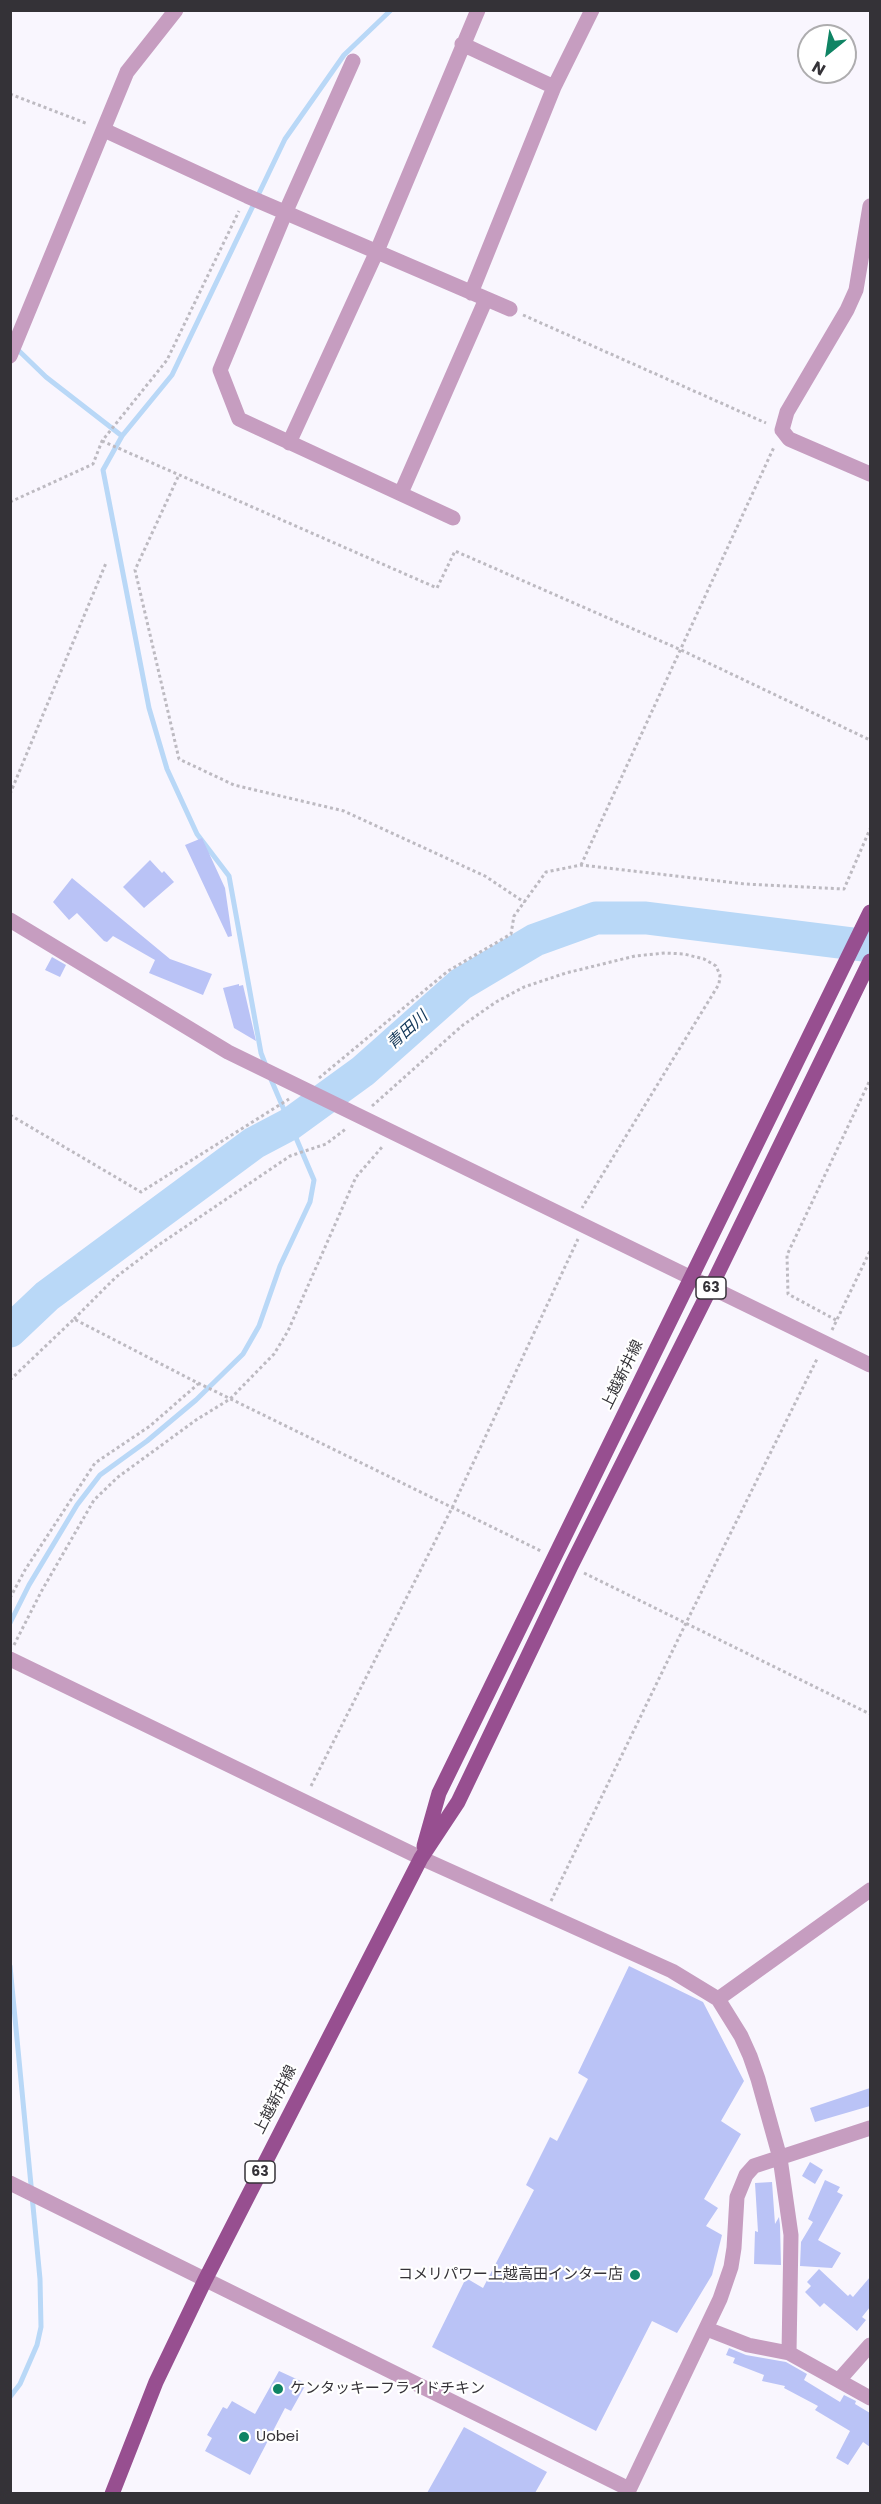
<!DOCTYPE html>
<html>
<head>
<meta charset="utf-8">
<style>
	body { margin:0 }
	#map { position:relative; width:881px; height:2504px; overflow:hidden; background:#f9f6fe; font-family:Poppins,sans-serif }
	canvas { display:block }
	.frame { position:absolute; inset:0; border:12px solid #343237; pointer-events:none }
	.north { position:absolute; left:797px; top:24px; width:60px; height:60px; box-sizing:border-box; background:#fff; border:2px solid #aeadaf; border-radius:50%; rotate:210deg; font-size:16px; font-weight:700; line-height:24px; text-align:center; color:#343237 }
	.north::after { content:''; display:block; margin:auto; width:21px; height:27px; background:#0f8464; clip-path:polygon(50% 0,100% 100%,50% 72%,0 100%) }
</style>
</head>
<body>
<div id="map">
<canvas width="881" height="2504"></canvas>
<div class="frame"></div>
<div class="north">N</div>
</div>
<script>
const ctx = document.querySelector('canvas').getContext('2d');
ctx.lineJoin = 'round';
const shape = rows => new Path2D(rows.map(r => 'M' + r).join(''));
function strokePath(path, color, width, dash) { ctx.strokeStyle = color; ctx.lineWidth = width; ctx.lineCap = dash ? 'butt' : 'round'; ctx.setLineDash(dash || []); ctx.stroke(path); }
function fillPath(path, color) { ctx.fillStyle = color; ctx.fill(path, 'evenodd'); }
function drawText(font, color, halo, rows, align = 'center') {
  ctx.font = font + ' Poppins,"Noto Sans JP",sans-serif'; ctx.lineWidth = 4.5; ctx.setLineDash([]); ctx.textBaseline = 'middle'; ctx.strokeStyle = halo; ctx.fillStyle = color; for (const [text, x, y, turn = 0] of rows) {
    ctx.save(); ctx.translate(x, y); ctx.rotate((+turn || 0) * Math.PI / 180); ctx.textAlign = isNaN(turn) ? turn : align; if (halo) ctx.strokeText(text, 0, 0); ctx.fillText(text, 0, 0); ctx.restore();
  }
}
strokePath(shape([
	[15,347,46,377,122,436],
	[266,1066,261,1053,229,876,197,834,167,769,149,708,103,470,122,436,172,375,285,139,344,55,391,10],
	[10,1623,29,1585,77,1505,100,1475,147,1441,196,1400,243,1354,259,1326,280,1266,310,1202,314,1180,270,1077],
	[10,1966,40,2279,41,2327,37,2345,20,2384,10,2397]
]), '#b9d8f7', 5);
strokePath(shape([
	[10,1331,47,1296,254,1143,290,1124,363,1071,461,984,535,940,596,918,646,918,870,946]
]), '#b9d8f7', 33);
fillPath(shape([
	[202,838,225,888,232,936,228,937,185,845],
	[150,860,162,873,164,871,174,882,144,908,123,887],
	[72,878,170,959,212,974,203,995,149,973,155,960,113,936,107,942,104,941,77,913,69,920,53,902],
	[52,957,66,965,60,977,45,970],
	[239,984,239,986,243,985,256,1041,234,1028,223,988],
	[629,1966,703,2002,744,2081,721,2121,741,2134,704,2199,718,2208,706,2226,722,2235,712,2275,677,2333,652,2321,596,2431,432,2347,466,2278,483,2288,534,2190,526,2185,550,2137,557,2141,588,2079,578,2073],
	[870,2088,870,2106,815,2122,810,2108],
	[810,2162,823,2170,815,2184,802,2176],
	[825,2180,840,2187,837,2192,843,2195,818,2240,841,2253,832,2268,800,2266,801,2242,813,2222,808,2219],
	[772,2182,775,2224,779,2217,780,2225,781,2265,754,2264,755,2231,758,2232,755,2183],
	[819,2269,848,2296,850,2294,853,2297,870,2277,870,2307,862,2317,866,2320,857,2331,824,2303,820,2307,805,2292,811,2286,807,2282],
	[729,2348,746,2355,786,2362,807,2374,804,2380,840,2402,844,2395,856,2401,855,2404,870,2413,870,2447,863,2442,848,2465,836,2458,850,2431,815,2410,818,2406,784,2388,785,2386,762,2381,764,2375,733,2363,735,2358,726,2355],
	[279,2371,303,2382,302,2384,305,2386,291,2411,285,2408,250,2475,205,2451,212,2438,207,2435,223,2407,227,2409,232,2401,255,2414],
	[464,2427,547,2472,535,2493,427,2493]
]), '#bac3f6');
strokePath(shape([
	[10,94,88,124],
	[523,315,766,423],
	[102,441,437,588,455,551,679,649,870,740],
	[178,477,135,570,179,759,234,785,344,811,485,876,524,902],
	[10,502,93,464,102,441,167,360,239,211],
	[10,794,106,563],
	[581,865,774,447],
	[319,1078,448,971,511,934,514,916,546,872,581,865,745,884,844,889,870,829],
	[372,1106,463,1025,496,1002,524,987,566,973,635,956,665,953,684,954,704,959,716,966,720,975,719,984,582,1208],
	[10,1115,141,1192,289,1099],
	[74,1319,116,1277,157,1246,290,1156,326,1144,347,1128],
	[836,1320,788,1294,787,1255,870,1080],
	[832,1330,870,1251],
	[10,1380,74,1319,192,1380,541,1551],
	[584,1573,870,1714],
	[10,1598,25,1570,95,1463,150,1426,198,1384],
	[14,1645,41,1592,94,1500,118,1477,196,1420,230,1399,274,1354,288,1331,356,1177,383,1146],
	[311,1786,453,1506,578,1239],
	[551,1901,686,1623,818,1357]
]), '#bdbac1', 3, [3, 3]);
strokePath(shape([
	[462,44,554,87,592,10],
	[353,61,286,211,220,370,239,419,453,518],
	[104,130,247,196,510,309],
	[870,206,856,290,847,310,787,412,782,430,789,439,870,474],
	[471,293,554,87],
	[10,356,127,72,176,10],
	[289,443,377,251,478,10],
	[401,493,486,299],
	[10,920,228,1052,870,1365],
	[10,1659,421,1858,672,1971,718,1999,741,2036,750,2056,758,2079,780,2158,791,2235,789,2353],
	[718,1999,870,1890],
	[10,2183,629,2489],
	[707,2329,748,2345,789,2353,870,2398],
	[839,2380,870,2345],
	[627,2494,720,2299,731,2267,734,2248,737,2197,746,2175,754,2166,870,2128]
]), '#c69dc0', 15);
strokePath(shape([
	[424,1846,439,1793,870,912],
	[112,2494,156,2382,205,2280,421,1858,458,1802,571,1566,711,1287,870,961]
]), '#974f90', 15);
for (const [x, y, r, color] of [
	[635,2275,6,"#0f8464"],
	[278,2389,6,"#0f8464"],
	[244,2437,6,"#0f8464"]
]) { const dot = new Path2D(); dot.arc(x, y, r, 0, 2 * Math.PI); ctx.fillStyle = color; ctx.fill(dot); strokePath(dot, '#fff', 2); }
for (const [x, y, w] of [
	[711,1288,30],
	[260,2172,30]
]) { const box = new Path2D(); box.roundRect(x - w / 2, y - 11, w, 22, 4.5); ctx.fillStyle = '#fff'; ctx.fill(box); strokePath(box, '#343237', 1.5); }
drawText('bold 14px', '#343237', null, [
	["63",711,1288],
	["63",260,2172]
]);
drawText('15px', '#343237', '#fff', [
	["上越新井線",623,1375,-64],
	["上越新井線",276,2100,-63]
]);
drawText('15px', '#343237', '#fff', [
	["コメリパワー上越高田インター店",623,2275,"right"],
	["ケンタッキーフライドチキン",290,2389],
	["Uobei",256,2437]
], 'left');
drawText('italic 16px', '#123758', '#fff', [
	["青田川",408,1031,-42]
]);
</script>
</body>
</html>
